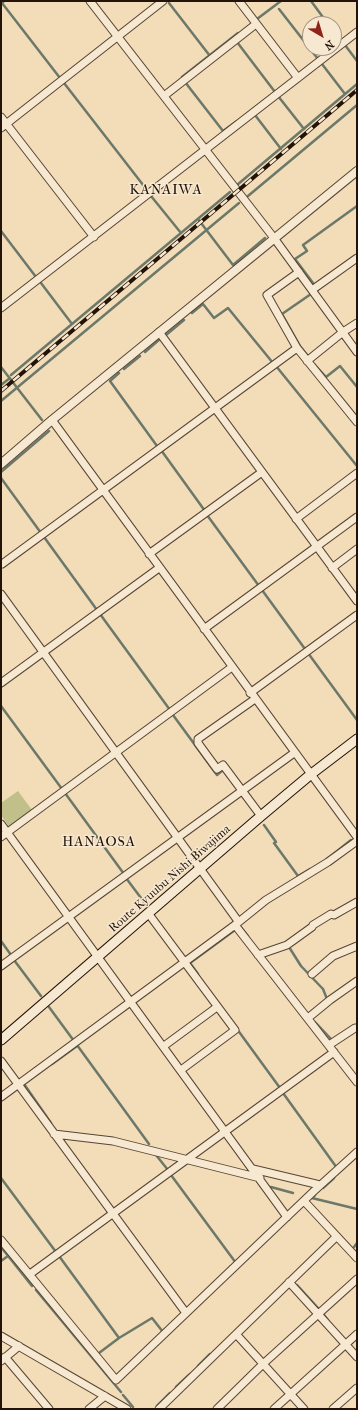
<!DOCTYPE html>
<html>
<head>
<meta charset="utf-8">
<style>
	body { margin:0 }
	#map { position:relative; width:358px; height:1410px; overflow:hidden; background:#f3dcb8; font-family:"IM FELL French Canon",serif }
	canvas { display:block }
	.frame { position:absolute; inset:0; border:2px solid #231308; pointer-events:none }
	.north { position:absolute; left:302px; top:16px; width:40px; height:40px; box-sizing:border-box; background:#f7e8d1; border:1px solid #a29381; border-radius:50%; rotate:142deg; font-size:11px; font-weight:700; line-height:16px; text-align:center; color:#231308 }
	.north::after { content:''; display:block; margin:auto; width:14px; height:18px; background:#8f2418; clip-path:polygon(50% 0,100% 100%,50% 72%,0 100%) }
</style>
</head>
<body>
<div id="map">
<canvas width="358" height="1410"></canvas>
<div class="frame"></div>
<div class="north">N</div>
</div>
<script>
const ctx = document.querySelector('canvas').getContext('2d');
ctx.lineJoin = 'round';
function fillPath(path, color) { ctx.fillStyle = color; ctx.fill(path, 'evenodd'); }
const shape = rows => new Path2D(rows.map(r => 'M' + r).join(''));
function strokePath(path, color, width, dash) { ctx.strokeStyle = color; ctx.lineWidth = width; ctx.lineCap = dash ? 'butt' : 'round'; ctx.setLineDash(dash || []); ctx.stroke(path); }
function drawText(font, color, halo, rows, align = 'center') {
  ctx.font = font + ' "IM FELL French Canon",serif'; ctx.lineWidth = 3; ctx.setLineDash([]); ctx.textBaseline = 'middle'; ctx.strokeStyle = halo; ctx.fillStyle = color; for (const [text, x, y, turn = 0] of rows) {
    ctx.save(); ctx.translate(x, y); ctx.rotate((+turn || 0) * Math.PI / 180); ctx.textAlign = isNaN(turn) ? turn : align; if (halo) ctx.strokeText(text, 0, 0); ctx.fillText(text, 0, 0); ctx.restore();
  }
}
fillPath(shape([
	[18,791,32,810,9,827,1,815,1,803]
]), '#c1bf8a');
strokePath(shape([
	[4,1,2,3,60,78],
	[311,1,328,24],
	[169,3,210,56],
	[279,9,318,59],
	[257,19,281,1],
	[334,31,341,41],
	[237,42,275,92],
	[345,45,357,61],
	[322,64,345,94],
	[182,77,238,33],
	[185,82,223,131,237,121],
	[64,83,147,190],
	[278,96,304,129],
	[255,115,281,149],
	[237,185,357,84],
	[151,196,181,233],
	[248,196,357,105],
	[198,219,233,265,265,238],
	[1,231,36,277],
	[41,283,72,324],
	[313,283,295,259,307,251,303,245,357,206],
	[192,313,203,304,214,318,228,308,273,363],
	[166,335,184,320],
	[145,352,160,339],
	[308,356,300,346,282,314,311,294],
	[314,364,326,377,340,366,357,387],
	[276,366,357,466],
	[1,367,42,420],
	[124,369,140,356],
	[119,373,110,381,157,446],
	[11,375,230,192],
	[1,385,10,378],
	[1,401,239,203],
	[161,450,205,511],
	[1,472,49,431],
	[1,478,41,533],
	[207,515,259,586],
	[44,537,97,610],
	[262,590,305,649],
	[100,614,170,710],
	[308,653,357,720],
	[1,706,62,789],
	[173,715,217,775,223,770,228,777],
	[65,793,124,874],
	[264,825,276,842,274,843,298,876,310,869],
	[331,856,351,840],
	[126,878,147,906],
	[240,926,248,936],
	[1,941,11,955],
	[287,948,289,947,301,966,323,989,327,999,325,1000],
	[14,960,41,996],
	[198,974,190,963,235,930],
	[49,1007,74,1041],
	[315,1022,332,1040],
	[237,1029,280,1088],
	[77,1045,149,1144],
	[52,1064,77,1046],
	[24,1084,51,1123],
	[283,1093,337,1168],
	[156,1155,168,1170],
	[171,1175,236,1263],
	[1,1178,56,1252],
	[271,1187,293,1193],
	[323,1188,334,1178],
	[315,1195,312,1198,357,1209],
	[1,1247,32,1286],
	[354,1247,357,1243],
	[59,1256,119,1338,152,1318,163,1332,164,1331],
	[1,1261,8,1256],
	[297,1285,318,1308],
	[36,1290,121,1392],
	[324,1315,328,1320],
	[99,1353,119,1338],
	[198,1366,210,1354],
	[176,1387,190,1374],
	[123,1395,133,1407],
	[157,1406,170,1393]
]), '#6c7869', 2.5);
const minor = shape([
	[90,1,274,238,357,352],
	[239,1,298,78],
	[164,96,256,24],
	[1,117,94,237],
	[1,128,163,1],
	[299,272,267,295,297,348,357,422],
	[312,290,357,258],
	[1,308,357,32],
	[159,332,357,601],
	[307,361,343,332,357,323],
	[52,420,357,837],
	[296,519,357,473],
	[149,554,262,472],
	[2,564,297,348],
	[332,568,357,549],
	[1,594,238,921],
	[204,629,357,517],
	[1,683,159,568],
	[250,693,357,615],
	[255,699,198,739,198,743,217,769,223,765,261,816],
	[1,824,287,1217],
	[1,837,232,667],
	[357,841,328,862,266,900,235,925,357,1082],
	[148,913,235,1030,181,1070],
	[258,955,287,945,312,927,313,925,331,914,334,915,357,902],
	[1,966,294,753],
	[312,974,333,956,357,946],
	[308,1018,330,1000,357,981],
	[329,1045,355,1028,357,1028],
	[164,1046,217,1007],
	[1,1061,186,1313],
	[1,1097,235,925],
	[54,1134,113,1141,260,1178],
	[253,1169,320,1185],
	[304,1201,357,1258],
	[1,1240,116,1380,314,1191,357,1152],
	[30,1274,334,1052],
	[289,1282,357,1357],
	[236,1334,304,1409],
	[1,1336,127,1409],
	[5,1357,49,1409],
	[1,1361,19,1346],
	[89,1409,105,1396],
	[159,1409,336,1237],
	[217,1409,263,1364,357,1279],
	[274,1409,357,1334],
	[333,1409,357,1388]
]);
const tertiary = shape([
	[1,464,52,420,357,171]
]);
const secondary = shape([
	[1,1040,261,816,310,775,357,739]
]);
strokePath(minor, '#574534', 9);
strokePath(tertiary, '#574534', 10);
strokePath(secondary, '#231308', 11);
strokePath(minor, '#f7e8d1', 7);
strokePath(tertiary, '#f7e8d1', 8);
strokePath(secondary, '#f7e8d1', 9);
const rail = shape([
	[1,391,357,90]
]);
strokePath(rail, '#231308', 4);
strokePath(rail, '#f7e8d1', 2.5, [8]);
drawText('12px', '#231308', '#f7e8d1', [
	["Route Kyuubu-Nishi-Biwajima",170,879,-41]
]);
ctx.letterSpacing = '1px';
drawText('14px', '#231308', '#f7e8d1', [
	["KANAIWA",166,191],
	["HANAOSA",99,843]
]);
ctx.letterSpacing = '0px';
</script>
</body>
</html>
